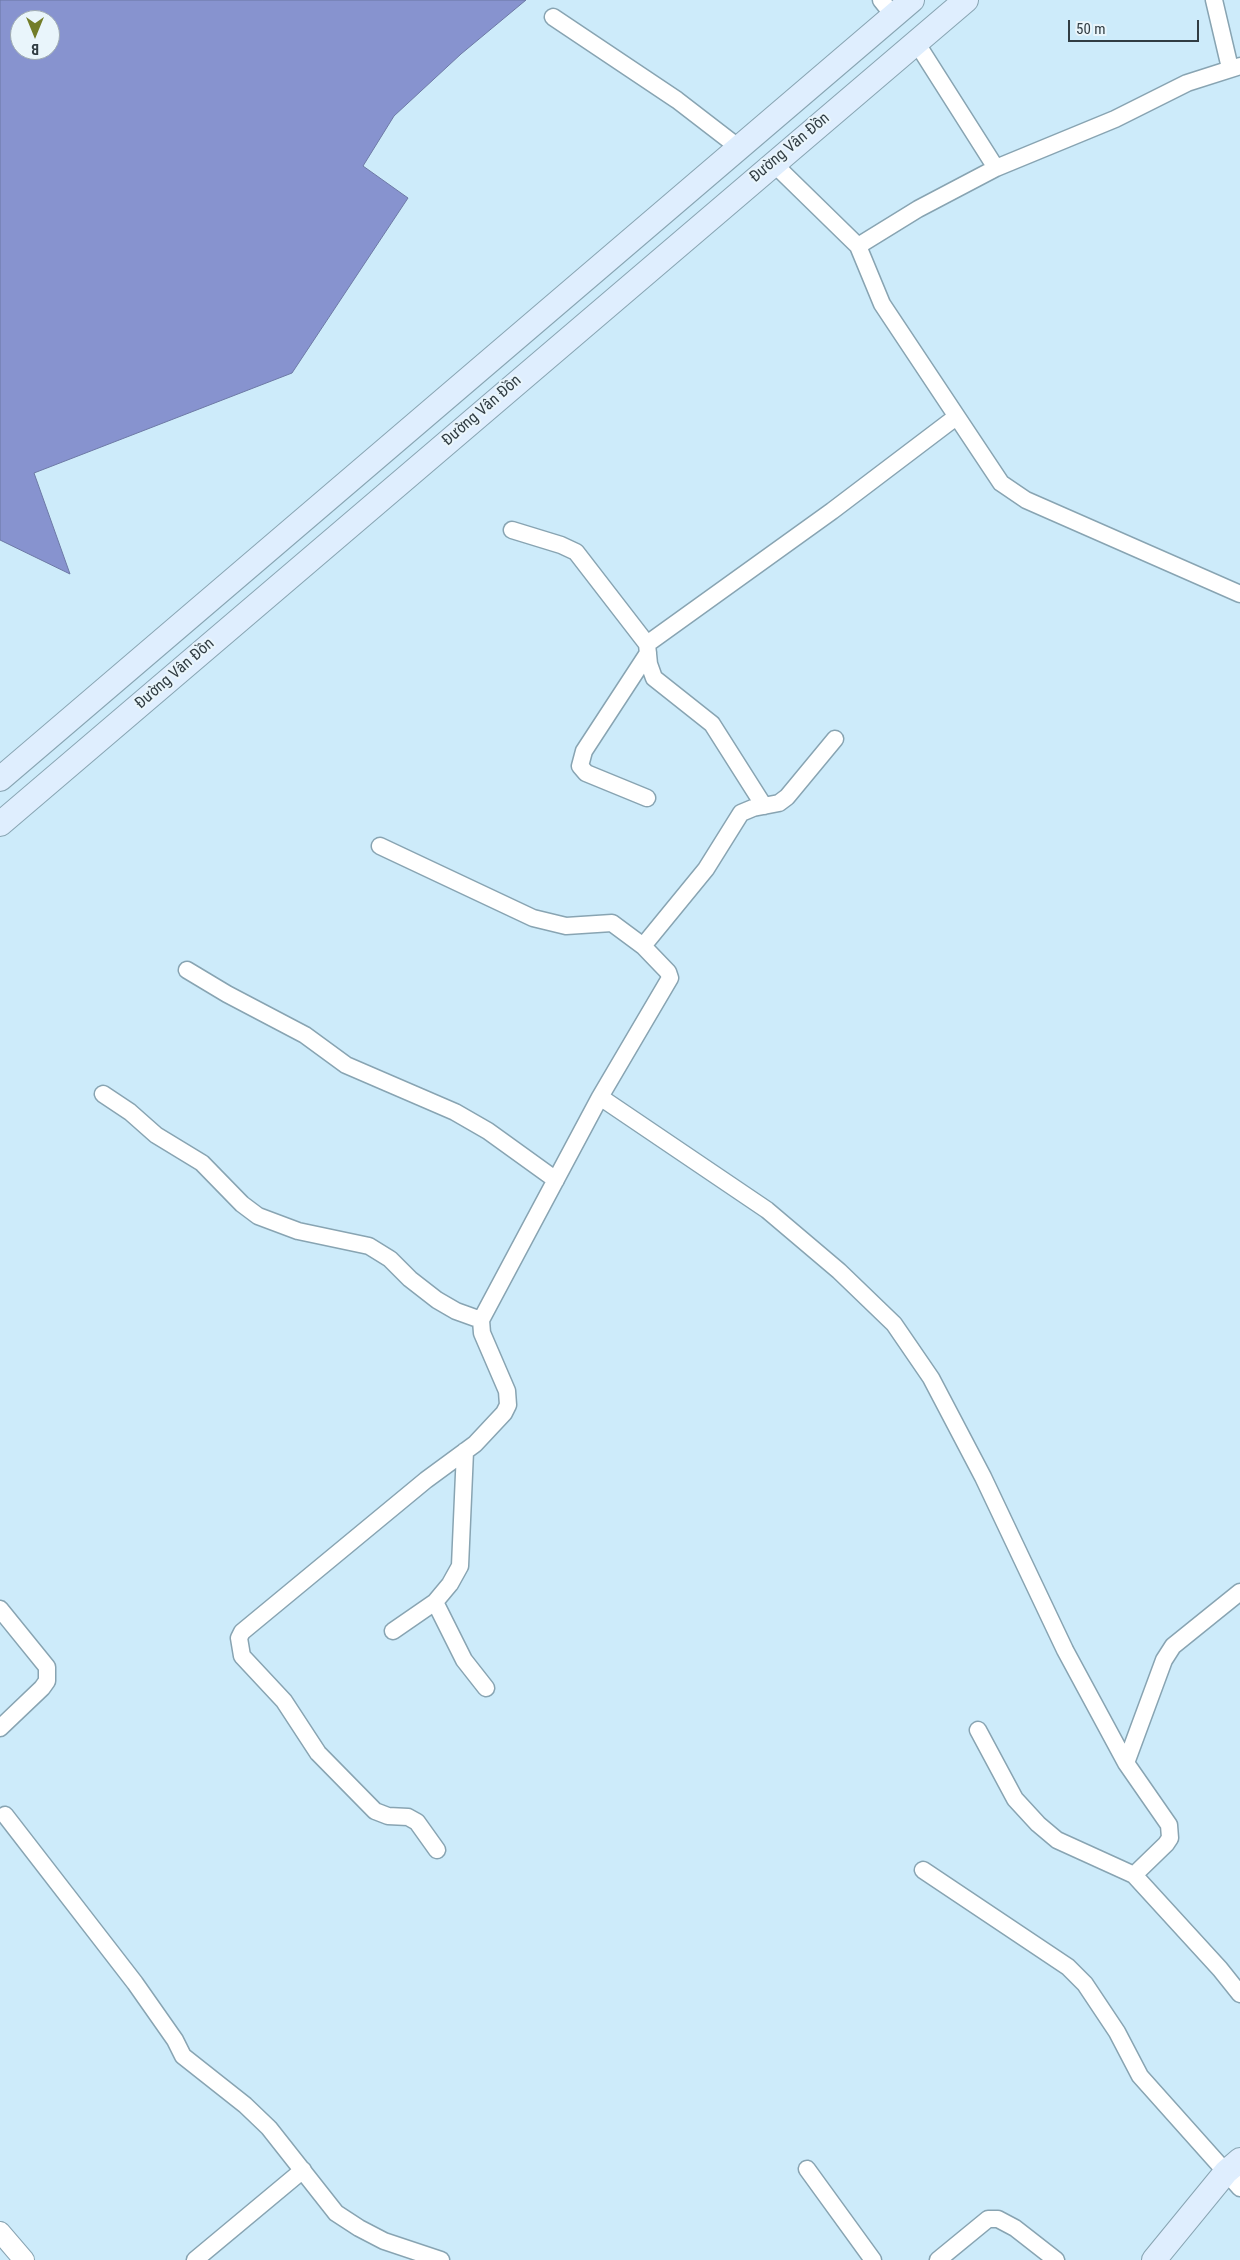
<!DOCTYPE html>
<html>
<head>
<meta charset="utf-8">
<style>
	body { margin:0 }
	#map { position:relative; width:1240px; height:2260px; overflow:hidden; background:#cdebfa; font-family:"Roboto Condensed",sans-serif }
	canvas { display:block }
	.north { position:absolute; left:10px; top:10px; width:50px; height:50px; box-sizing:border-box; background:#e9f5fb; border:1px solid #9fabb1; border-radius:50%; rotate:180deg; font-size:14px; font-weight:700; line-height:20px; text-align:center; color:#313d43 }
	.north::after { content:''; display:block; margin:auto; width:18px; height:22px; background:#727d29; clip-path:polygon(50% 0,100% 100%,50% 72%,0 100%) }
	.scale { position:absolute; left:1068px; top:20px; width:131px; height:22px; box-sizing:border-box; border:2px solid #313d43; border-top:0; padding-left:6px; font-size:15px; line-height:18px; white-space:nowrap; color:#313d43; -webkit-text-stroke:4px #e9f5fb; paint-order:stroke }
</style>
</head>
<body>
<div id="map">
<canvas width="1240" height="2260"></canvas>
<div class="north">B</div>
<div class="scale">50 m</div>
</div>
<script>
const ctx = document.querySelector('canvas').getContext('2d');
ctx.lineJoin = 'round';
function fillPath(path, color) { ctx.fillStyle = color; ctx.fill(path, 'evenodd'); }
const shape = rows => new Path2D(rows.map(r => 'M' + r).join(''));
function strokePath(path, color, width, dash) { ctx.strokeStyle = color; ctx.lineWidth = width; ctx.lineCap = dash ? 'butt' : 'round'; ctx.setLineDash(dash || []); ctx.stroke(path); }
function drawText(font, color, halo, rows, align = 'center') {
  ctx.font = font + ' "Roboto Condensed",sans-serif'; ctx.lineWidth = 4; ctx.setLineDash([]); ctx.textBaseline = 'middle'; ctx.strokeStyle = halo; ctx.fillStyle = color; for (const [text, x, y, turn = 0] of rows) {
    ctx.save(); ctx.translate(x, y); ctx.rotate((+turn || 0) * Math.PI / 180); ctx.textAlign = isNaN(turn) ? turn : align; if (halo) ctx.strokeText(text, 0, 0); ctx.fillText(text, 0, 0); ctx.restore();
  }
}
const water = shape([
	[0,0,526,0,461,54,394,116,363,166,408,198,292,373,34,473,70,574,0,540,0,0],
	[20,20,50,20,50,50,20,50,20,20]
]);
fillPath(water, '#8793cf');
strokePath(water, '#6d79a5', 1);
const minor = shape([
	[881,0,893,15],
	[1214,0,1230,68],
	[553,17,677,100,738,147],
	[916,42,996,168],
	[773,163,858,246,882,304,1001,483,1026,500,1240,594],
	[858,246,918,209,996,168,1115,119,1187,83,1240,66],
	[512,530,561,545,576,552,647,644,649,664,654,678,712,724,764,806],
	[647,644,832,511,956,417],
	[647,798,586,773,580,766,584,751,648,653],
	[380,846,533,918,566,926,612,923,643,946,668,972,670,978,600,1097,481,1320,482,1333,507,1391,508,1405,504,1413,475,1444,426,1480,242,1632,239,1638,242,1656,284,1701,318,1753,375,1811,388,1816,408,1817,417,1822,437,1850],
	[643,946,706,869,741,813,753,808,779,803,787,797,835,739],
	[187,970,227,994,305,1035,346,1065,455,1112,488,1131,556,1180],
	[103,1094,130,1112,156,1135,202,1163,242,1204,258,1216,298,1231,369,1246,390,1259,410,1279,437,1300,456,1311,481,1320],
	[600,1097,767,1210,839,1271,894,1324,931,1378,983,1477,1065,1650,1126,1763,1169,1825,1170,1838,1166,1844,1134,1875],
	[435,1602,464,1660,486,1688],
	[0,1609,47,1667,47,1681,42,1688,0,1728],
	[393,1631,435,1602,450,1584,460,1566,465,1451],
	[978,1730,1015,1799,1038,1824,1057,1840,1134,1875,1220,1969,1240,1994],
	[1126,1763,1164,1660,1173,1646,1240,1592],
	[5,1815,135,1983,175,2040,183,2056,245,2105,269,2128,336,2213,359,2228,384,2241,441,2260],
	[923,1870,1068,1967,1085,1984,1117,2032,1140,2076,1240,2188],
	[807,2169,873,2260],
	[195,2260,303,2170],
	[938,2260,988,2219,998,2219,1015,2228,1056,2260]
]);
const tertiary = shape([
	[0,2232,24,2260]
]);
const secondary = shape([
	[0,779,912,0],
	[0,824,966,0],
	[1154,2260,1226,2172,1240,2160]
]);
strokePath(minor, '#88a4b2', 19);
strokePath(tertiary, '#88a4b2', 22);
strokePath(secondary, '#88a4b2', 26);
strokePath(minor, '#fff', 16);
strokePath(tertiary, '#fff', 20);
strokePath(secondary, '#dfeefe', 24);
drawText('16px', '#313d43', '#e9f5fb', [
	["Đường Vân Đồn",790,148,-40],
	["Đường Vân Đồn",482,411,-41],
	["Đường Vân Đồn",175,674,-41]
]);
</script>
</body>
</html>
